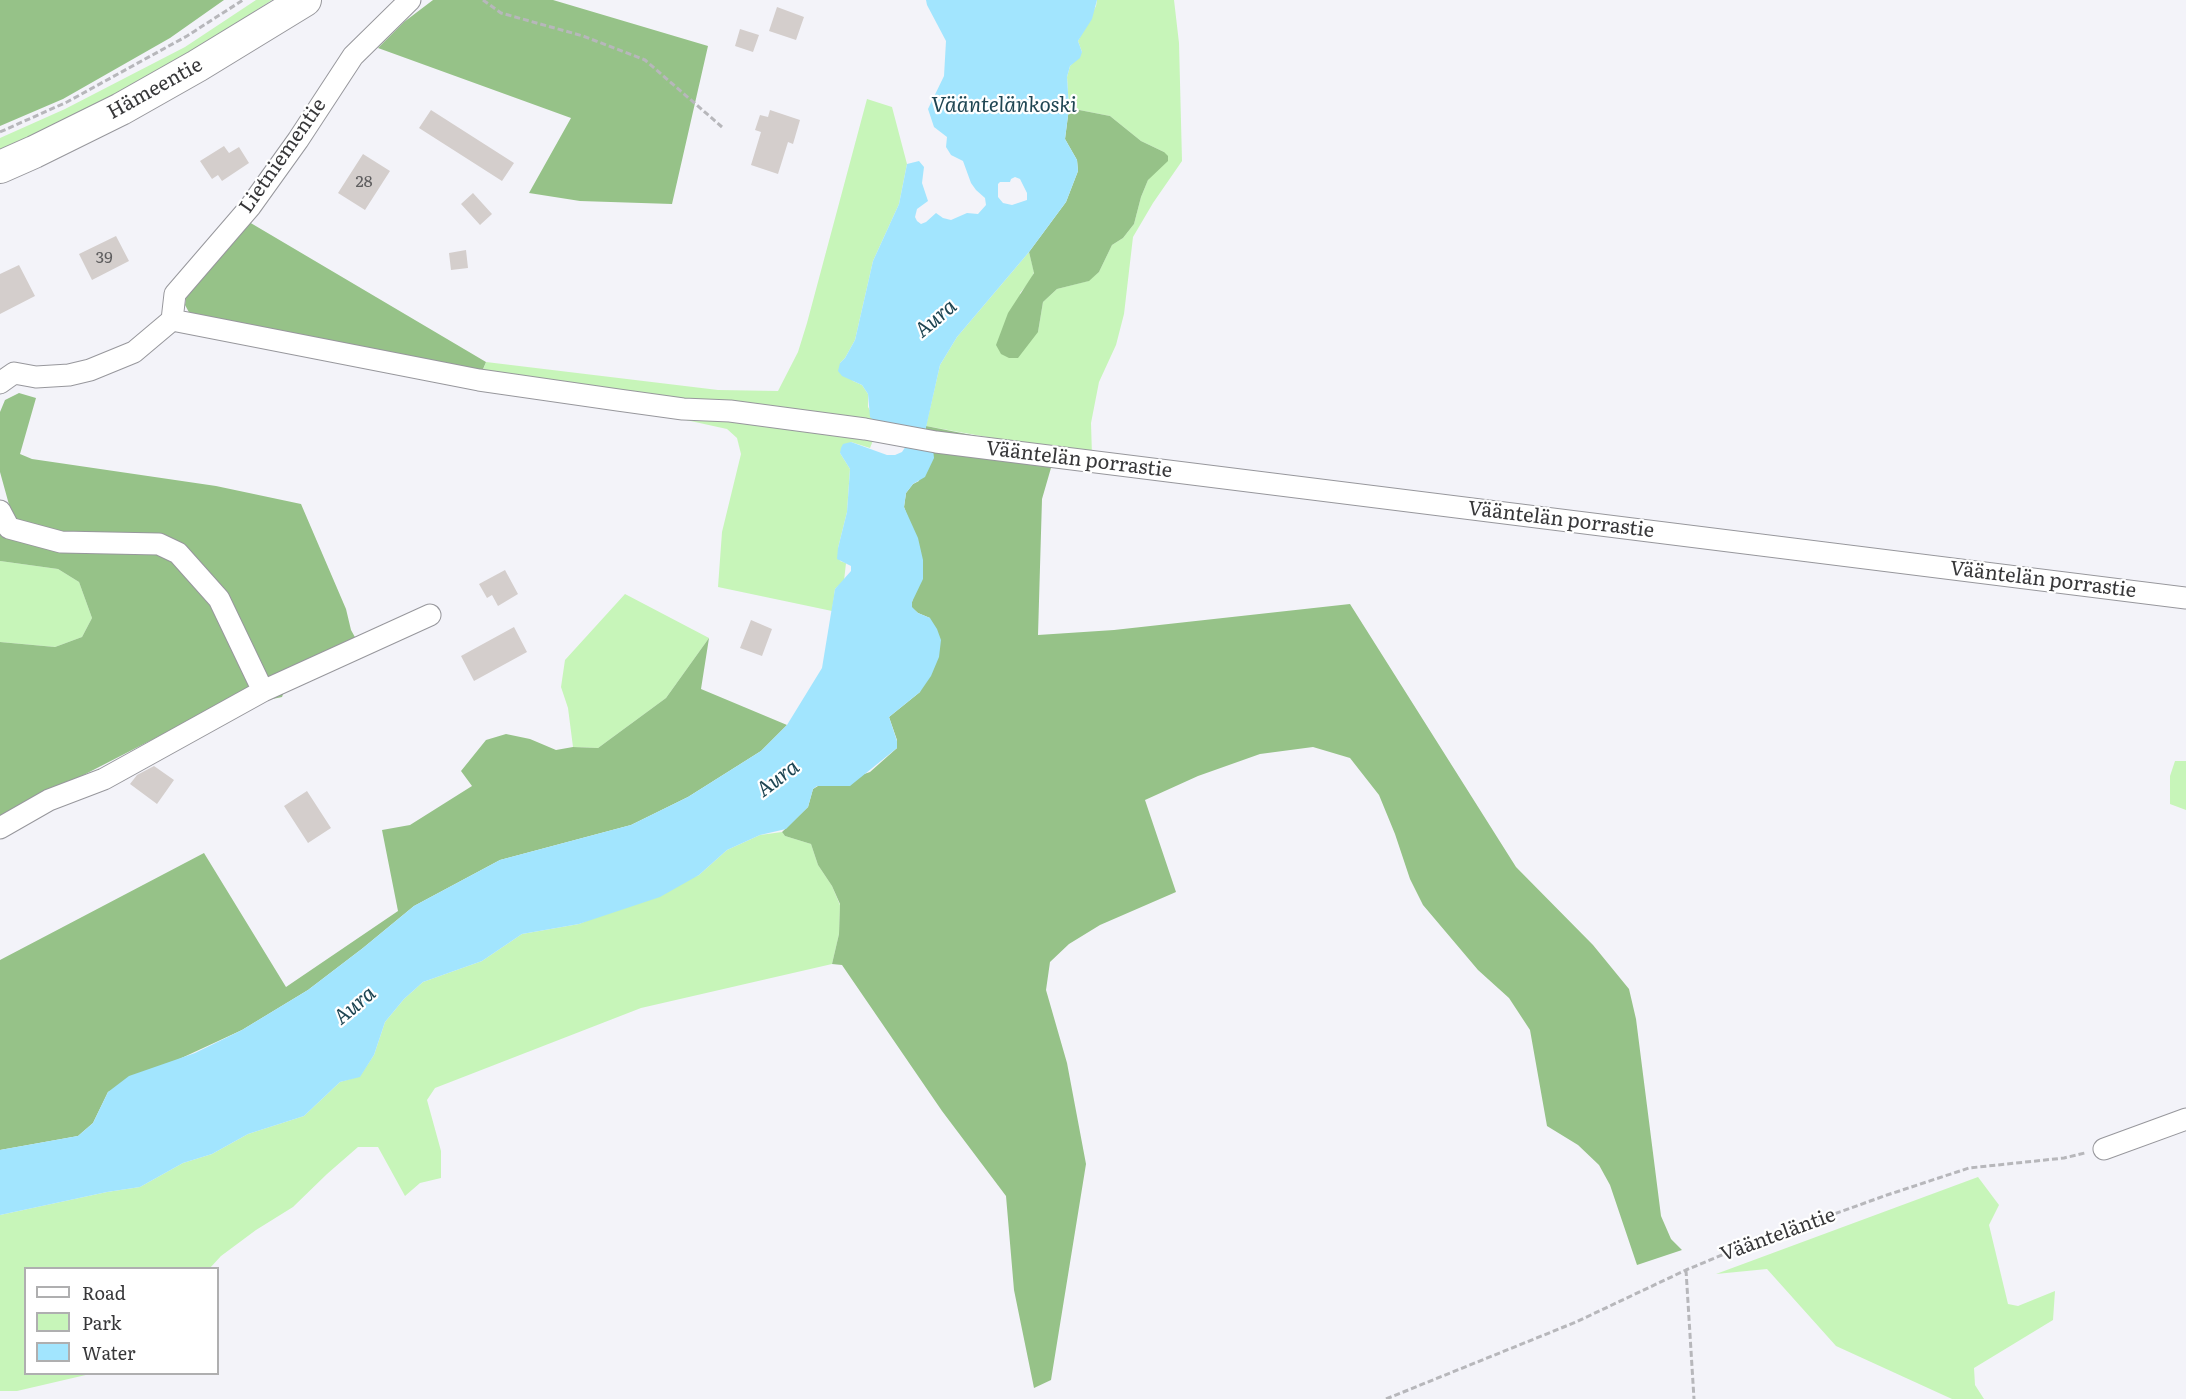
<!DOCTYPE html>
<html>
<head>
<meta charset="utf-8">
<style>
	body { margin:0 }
	#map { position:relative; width:2186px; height:1399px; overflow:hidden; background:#f3f3f9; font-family:Literata,serif }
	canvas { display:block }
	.legend { position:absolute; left:24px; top:1267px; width:195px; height:108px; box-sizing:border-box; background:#fff; border:2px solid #afafb0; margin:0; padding:8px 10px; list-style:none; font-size:18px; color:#373739 }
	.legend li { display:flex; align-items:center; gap:12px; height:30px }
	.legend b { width:30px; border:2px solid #afafb0 }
</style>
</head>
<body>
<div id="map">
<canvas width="2186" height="1399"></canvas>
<ul class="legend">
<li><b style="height:8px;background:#fff"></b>Road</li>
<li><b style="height:16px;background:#c7f5b9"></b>Park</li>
<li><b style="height:16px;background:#a2e5fe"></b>Water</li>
</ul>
</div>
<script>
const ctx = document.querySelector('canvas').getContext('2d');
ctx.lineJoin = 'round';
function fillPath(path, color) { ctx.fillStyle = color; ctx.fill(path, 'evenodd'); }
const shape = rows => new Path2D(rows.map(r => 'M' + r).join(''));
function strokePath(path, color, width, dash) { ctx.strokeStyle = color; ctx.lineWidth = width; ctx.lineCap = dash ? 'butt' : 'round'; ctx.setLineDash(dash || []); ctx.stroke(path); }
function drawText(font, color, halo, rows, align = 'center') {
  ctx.font = font + ' Literata,serif'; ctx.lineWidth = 4.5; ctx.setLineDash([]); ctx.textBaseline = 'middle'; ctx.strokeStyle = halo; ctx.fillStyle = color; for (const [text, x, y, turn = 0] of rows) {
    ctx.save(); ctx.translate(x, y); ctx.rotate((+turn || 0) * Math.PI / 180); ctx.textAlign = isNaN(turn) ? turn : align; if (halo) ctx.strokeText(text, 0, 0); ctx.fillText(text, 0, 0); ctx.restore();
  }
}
fillPath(shape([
	[256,0,272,0,189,54,66,122,0,150,0,138,65,109,185,47],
	[1097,0,1174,0,1179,43,1182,161,1153,203,1133,237,1124,314,1116,345,1099,382,1091,423,1092,456,926,426,940,365,957,337,1029,252,1034,272,1031,280,1020,293,1038,332,1043,302,1057,289,1088,281,1099,272,1112,245,1123,238,1134,224,1141,197,1148,180,1164,152,1141,141,1110,116,1069,108,1067,77,1070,66,1082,52,1078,41,1096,6],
	[867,99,892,107,907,164,899,204,873,261,855,340,845,358,840,363,853,381,862,385,868,394,868,407,879,425,870,448,851,442,840,453,850,469,847,512,838,548,840,561,846,563,844,581,835,589,832,611,718,587,722,532,741,454,737,438,727,429,631,408,478,384,486,362,718,390,778,391,798,352,807,323],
	[0,561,58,569,79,582,92,618,82,637,55,647,0,642],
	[625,594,709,638,666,698,598,748,573,747,568,708,561,687,565,660],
	[2175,761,2186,761,2186,810,2170,804,2170,776],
	[782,832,785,836,811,844,818,865,832,886,840,905,839,934,832,964,641,1008,435,1088,427,1100,441,1151,441,1178,420,1183,405,1196,378,1147,358,1147,327,1174,293,1207,256,1230,221,1256,210,1268,26,1268,26,1374,90,1374,17,1391,0,1391,0,1215,107,1192,140,1187,183,1163,212,1154,248,1134,304,1116,340,1082,360,1076,374,1055,385,1022,404,999,423,982,482,961,522,934,579,924,699,875,727,850,760,835],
	[1978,1177,1999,1205,1989,1225,2008,1304,2018,1306,2055,1291,2053,1320,1974,1368,1975,1385,1984,1399,1952,1399,1836,1346,1767,1269,1716,1274]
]), '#c7f5b9');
fillPath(shape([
	[0,0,224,0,170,38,63,99,0,126],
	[433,0,553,0,708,46,672,204,580,201,529,193,571,118,378,48,404,22],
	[1069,108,1110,116,1141,141,1164,152,1168,156,1168,161,1148,180,1141,197,1134,224,1123,238,1112,245,1099,272,1089,281,1057,289,1043,302,1038,332,1018,358,1009,358,1001,354,996,345,1008,313,1034,273,1029,252,1066,202,1078,171,1077,160,1065,139],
	[249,222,486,362,481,374,191,316,185,305,187,293],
	[19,393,36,398,20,454,32,459,216,486,301,504,346,609,351,630,361,648,285,689,282,697,202,714,0,818,0,642,55,647,82,637,92,618,79,582,58,569,0,561,0,529,16,530,0,472,0,412,5,400],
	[926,426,997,440,1031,443,1055,454,1042,499,1038,635,1114,630,1350,604,1516,867,1593,945,1629,989,1636,1019,1661,1216,1671,1239,1682,1250,1637,1265,1610,1185,1599,1165,1578,1145,1547,1126,1530,1030,1509,998,1478,970,1423,905,1410,879,1395,834,1379,795,1350,758,1313,747,1260,754,1198,776,1145,800,1176,892,1100,925,1069,944,1050,962,1046,990,1067,1063,1086,1164,1051,1380,1034,1388,1014,1290,1006,1196,942,1111,842,965,832,964,839,934,840,904,832,886,818,865,811,844,785,836,782,832,808,807,813,789,818,786,832,785,870,772,897,748,897,740,889,717,920,692,930,618,918,613,912,608,912,602,914,594,908,518,904,507,906,493,913,484,919,481],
	[709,638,701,689,787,725,761,751,688,797,631,825,500,860,414,906,363,948,308,990,242,1030,108,1092,93,1123,78,1136,0,1150,0,960,204,853,286,987,398,911,382,830,410,825,472,786,461,771,486,740,506,734,530,739,556,750,573,747,598,748,666,698]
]), '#96c288');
fillPath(shape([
	[926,0,1097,0,1092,19,1078,41,1082,52,1080,58,1070,66,1067,77,1069,108,1065,139,1077,160,1078,171,1066,202,1029,252,957,337,940,365,925,432,932,439,934,458,925,477,913,484,906,493,904,507,918,538,923,560,923,579,912,602,912,607,918,613,930,618,937,629,941,640,939,657,931,676,920,692,889,717,897,741,897,748,850,786,817,786,813,789,808,807,786,829,760,835,727,850,699,875,660,897,579,924,522,934,482,961,423,982,404,999,385,1022,374,1055,360,1077,340,1082,304,1116,248,1134,212,1154,183,1163,140,1187,107,1192,0,1215,0,1150,78,1136,93,1123,108,1092,129,1076,195,1053,242,1030,308,990,363,948,414,906,500,860,631,825,688,797,761,751,787,725,822,668,835,589,851,571,851,566,837,559,838,548,847,512,850,469,840,453,841,448,843,444,851,442,887,455,895,455,902,452,906,446,870,417,868,394,862,385,842,376,838,371,840,363,845,358,855,340,873,261,899,204,907,164,919,161,924,167,922,183,928,201,917,209,915,217,917,221,921,224,926,222,936,213,943,218,951,220,967,213,978,214,986,205,985,198,976,190,971,183,963,161,951,155,946,147,947,137,934,127,928,109,944,76,946,41,927,5],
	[1015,177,1020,179,1027,193,1027,200,1012,205,1003,203,998,197,998,184,1000,182,1010,182,1011,179]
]), '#a2e5fe');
fillPath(shape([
	[777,7,804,17,796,40,769,31],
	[740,29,759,35,753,52,735,46],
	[431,110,514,163,502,181,419,128],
	[770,110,800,120,793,144,788,142,778,174,751,165,761,132,755,130,760,115,768,117],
	[224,146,229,153,239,147,249,163,222,181,218,175,212,179,200,161],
	[363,154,390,171,365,210,338,193],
	[473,193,492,214,480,225,461,204],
	[116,236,129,261,92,280,79,254],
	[466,250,468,268,451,270,449,253],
	[19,265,35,296,0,314,0,274],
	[505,570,518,594,498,606,492,595,487,598,479,584],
	[751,620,772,629,762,656,740,648],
	[514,627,527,652,474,681,461,656],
	[154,766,174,780,157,804,130,784,137,775],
	[307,791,331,828,308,843,284,806]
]), '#d4cecc');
const minor = shape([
	[172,320,479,380,618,400,683,409,730,411,865,429,936,442,2186,598],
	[172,320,175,294,250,207,298,140,353,56,410,0],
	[0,383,14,373,36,377,69,375,90,370,134,352,172,320],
	[0,511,9,528,61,542,159,544,178,553,219,599,263,691],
	[0,828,49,800,104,779,263,691,430,615],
	[2104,1149,2186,1119]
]);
const highway = shape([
	[0,167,34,152,121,109,197,66,305,0]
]);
strokePath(minor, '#97979c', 23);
strokePath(highway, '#97979c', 34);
strokePath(shape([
	[483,0,501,13,583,36,645,60,722,127],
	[0,132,67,102,187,36,243,0],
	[1686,1270,1694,1399],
	[1386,1399,1576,1322,1686,1270,1734,1250,1887,1195,1969,1168,2064,1158,2085,1153]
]), '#b7b7bb', 3, [6, 3]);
strokePath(minor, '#fff', 21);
strokePath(highway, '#fff', 32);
drawText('16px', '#5e5d5e', null, [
	["28",364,182],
	["39",104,258]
]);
drawText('20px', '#373739', '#fff', [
	["Hämeentie",155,89,-29],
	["Lietniementie",283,156,-55],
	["Vääntelän porrastie",1079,460,7],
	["Vääntelän porrastie",1561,520,7],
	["Vääntelän porrastie",2043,580,7],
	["Väänteläntie",1778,1235,-20]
]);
drawText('italic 21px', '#1f4653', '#fff', [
	["Vääntelänkoski",1004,106],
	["Aura",936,319,-40],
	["Aura",778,779,-37],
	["Aura",355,1006,-40]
]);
</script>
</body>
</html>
